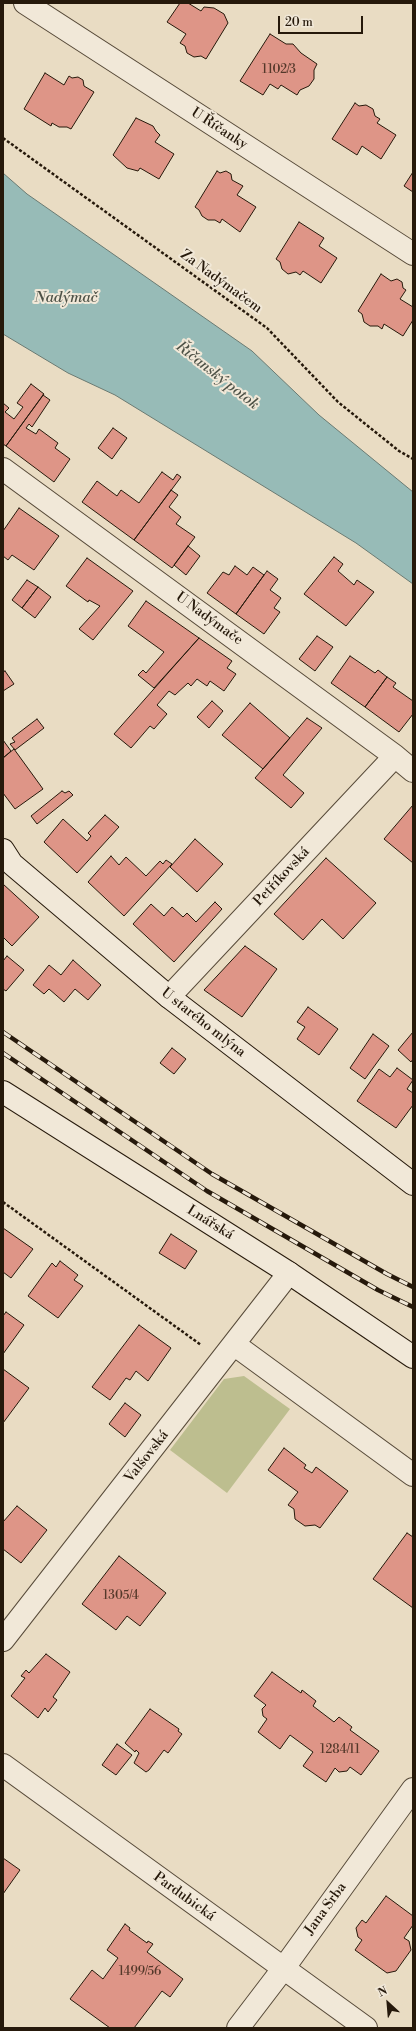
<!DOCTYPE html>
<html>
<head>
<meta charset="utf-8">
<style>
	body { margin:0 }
	#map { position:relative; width:416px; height:2031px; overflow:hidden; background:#e9dcc3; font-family:"Libre Bodoni",serif }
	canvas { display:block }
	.frame { position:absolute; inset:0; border:4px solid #26190b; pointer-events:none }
	.north { position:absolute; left:368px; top:1983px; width:40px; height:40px; -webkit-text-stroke:3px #f1e8d8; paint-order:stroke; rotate:334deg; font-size:11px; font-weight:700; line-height:16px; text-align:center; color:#26190b }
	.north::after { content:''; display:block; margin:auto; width:14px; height:18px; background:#26190b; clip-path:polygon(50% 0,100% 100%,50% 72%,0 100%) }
	.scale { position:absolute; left:278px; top:16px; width:85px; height:18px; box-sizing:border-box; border:2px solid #26190b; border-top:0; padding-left:5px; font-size:12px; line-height:14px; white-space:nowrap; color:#26190b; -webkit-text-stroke:3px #f1e8d8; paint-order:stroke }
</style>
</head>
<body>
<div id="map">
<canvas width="416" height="2031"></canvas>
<div class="frame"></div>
<div class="north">N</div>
<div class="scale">20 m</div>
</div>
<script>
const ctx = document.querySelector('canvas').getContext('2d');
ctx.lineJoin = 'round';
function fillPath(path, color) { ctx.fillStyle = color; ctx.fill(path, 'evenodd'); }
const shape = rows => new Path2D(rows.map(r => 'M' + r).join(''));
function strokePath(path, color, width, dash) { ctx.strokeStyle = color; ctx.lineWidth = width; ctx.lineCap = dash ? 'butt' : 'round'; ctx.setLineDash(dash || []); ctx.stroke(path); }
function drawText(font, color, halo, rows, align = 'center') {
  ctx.font = font + ' "Libre Bodoni",serif'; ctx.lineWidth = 4; ctx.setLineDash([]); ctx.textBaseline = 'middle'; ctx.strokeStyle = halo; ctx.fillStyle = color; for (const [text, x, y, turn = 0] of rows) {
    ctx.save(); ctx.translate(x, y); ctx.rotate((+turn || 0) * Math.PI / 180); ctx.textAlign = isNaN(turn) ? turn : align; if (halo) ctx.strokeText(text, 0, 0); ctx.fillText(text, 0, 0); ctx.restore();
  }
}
fillPath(shape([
	[244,1376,290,1409,227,1493,170,1450,224,1379]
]), '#bdbe8f');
const water = shape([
	[3,173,27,194,252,351,319,415,413,492,413,584,356,543,115,395,68,373,3,334,3,173]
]);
fillPath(water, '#97bbb7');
strokePath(water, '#6a7a72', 1);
const building = shape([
	[180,3,188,3,201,11,204,7,214,8,224,14,228,23,206,59,201,56,194,57,187,53,185,46,180,43,186,34,167,22,180,3],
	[270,34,286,44,293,44,301,53,317,64,314,70,314,79,309,86,300,90,297,95,281,85,278,89,270,84,263,95,240,81,270,34],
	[45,73,64,85,69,76,72,78,78,77,83,80,84,86,94,92,71,129,67,127,59,127,52,123,51,126,24,109,45,73],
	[355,103,359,106,366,105,373,109,375,116,380,119,377,123,396,135,381,159,362,146,357,155,332,139,355,103],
	[136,118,153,126,156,131,160,135,155,142,174,154,159,179,140,168,138,171,127,168,113,155,136,118],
	[217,171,220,173,226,171,231,174,232,180,243,186,237,195,256,207,240,232,222,219,220,223,215,220,208,220,202,216,199,210,195,207,217,171],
	[413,172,413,192,404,186,413,172],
	[299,222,324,238,319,246,337,258,321,283,303,271,300,275,296,272,288,274,282,269,280,262,276,259,299,222],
	[381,274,391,281,397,279,402,282,403,288,406,290,400,299,413,307,413,320,403,336,384,324,382,329,378,326,370,326,364,322,362,314,358,311,381,274],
	[31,384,44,394,6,446,3,444,3,403,9,408,5,412,14,419,23,407,17,403,31,384],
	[43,395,50,400,32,427,29,424,26,428,36,434,39,429,58,443,55,448,70,459,54,482,6,446,43,395],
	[113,428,127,438,112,459,98,448,113,428],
	[162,472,173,480,177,474,181,477,134,540,82,502,97,481,117,496,121,490,139,503,162,472],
	[171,490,178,495,169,507,181,517,176,524,195,537,172,568,134,540,171,490],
	[19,508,59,536,34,570,12,555,8,560,3,556,3,531,19,508],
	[188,546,200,556,186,575,174,565,188,546],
	[334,557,343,564,338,571,354,585,357,580,374,592,346,626,304,594,334,557],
	[87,558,133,591,93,640,79,629,100,606,89,600,88,602,66,586,87,558],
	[235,566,247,575,253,567,264,575,236,614,207,593,223,572,229,575,235,566],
	[267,571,278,579,270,590,281,598,274,608,280,612,264,634,236,614,267,571],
	[27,580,38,587,22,608,12,600,27,580],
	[38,587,51,597,35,618,22,608,38,587],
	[146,601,199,638,154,688,138,675,143,670,146,673,164,652,128,626,146,601],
	[317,636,333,647,315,671,299,659,317,636],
	[199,638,232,661,227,668,236,674,224,691,210,681,207,686,197,679,191,686,188,683,175,695,169,691,157,705,167,714,154,729,150,726,131,748,114,734,199,638],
	[350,656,375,673,378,670,387,677,365,707,331,683,350,656],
	[5,671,14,684,3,691,3,672,5,671],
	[387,677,396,683,393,687,413,701,413,714,399,732,365,707,387,677],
	[212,701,223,711,209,728,197,717,212,701],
	[250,703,290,738,263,769,222,735,250,703],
	[307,718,322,728,283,775,304,793,291,808,255,778,307,718],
	[37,719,44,728,15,750,10,744,15,742,12,738,37,719],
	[3,740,11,751,3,758,3,740],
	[14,749,43,789,15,809,3,793,3,758,14,749],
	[62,791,65,793,69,791,73,795,37,824,31,816,62,791],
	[413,805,413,863,384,839,413,805],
	[105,815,119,827,77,873,44,842,63,819,87,841,91,836,88,833,105,815],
	[195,839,223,864,197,892,170,867,195,839],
	[111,856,119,865,126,857,146,876,160,861,163,864,166,860,172,864,124,916,88,882,111,856],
	[326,858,376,903,343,939,322,919,303,940,274,914,326,858],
	[3,884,39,917,12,946,3,937,3,884],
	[215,902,222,909,174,962,133,924,151,904,164,916,172,907,183,917,187,913,196,922,215,902],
	[245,946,277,969,242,1017,204,990,245,946],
	[7,956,24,970,6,991,3,989,3,961,7,956],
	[73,960,101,985,88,1000,75,989,64,1002,49,989,44,994,33,985,49,965,61,975,73,960],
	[308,1007,338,1029,319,1055,297,1039,305,1027,297,1022,308,1007],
	[413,1032,413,1059,411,1062,398,1050,413,1032],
	[373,1034,389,1046,365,1079,350,1068,373,1034],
	[172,1048,186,1059,174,1074,160,1063,172,1048],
	[397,1068,413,1080,407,1089,413,1093,413,1105,396,1128,357,1101,379,1069,390,1077,397,1068],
	[3,1228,33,1249,11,1278,3,1272,3,1228],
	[171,1234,197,1251,185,1269,159,1253,171,1234],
	[60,1261,78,1275,74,1280,83,1286,58,1318,28,1296,52,1263,56,1267,60,1261],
	[6,1312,24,1325,3,1354,3,1316,6,1312],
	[139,1325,171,1348,148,1381,136,1371,130,1380,126,1378,110,1400,92,1387,139,1325],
	[3,1369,29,1388,3,1423,3,1369],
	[125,1403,141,1415,125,1437,109,1424,125,1403],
	[284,1448,306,1465,304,1468,312,1473,316,1467,348,1491,320,1528,315,1525,305,1526,295,1519,294,1509,288,1505,298,1492,268,1470,284,1448],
	[17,1506,47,1530,21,1563,3,1549,3,1522,17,1506],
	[407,1533,413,1537,413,1608,373,1579,407,1533],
	[119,1556,166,1593,140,1626,127,1616,116,1630,82,1604,119,1556],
	[46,1654,70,1672,53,1697,57,1700,48,1712,45,1708,38,1718,11,1696,25,1678,21,1676,26,1670,29,1673,46,1654],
	[272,1672,301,1693,302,1690,316,1701,313,1706,334,1722,339,1717,352,1727,350,1730,379,1751,361,1775,350,1767,347,1771,339,1772,335,1768,326,1782,303,1766,313,1752,290,1735,280,1749,258,1732,267,1719,263,1716,262,1709,266,1705,254,1696,272,1672],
	[150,1709,179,1729,178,1731,182,1734,168,1753,164,1750,149,1770,146,1772,134,1763,139,1753,136,1750,135,1752,125,1743,150,1709],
	[117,1744,132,1755,116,1775,102,1765,117,1744],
	[3,1858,20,1870,3,1894,3,1858],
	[386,1896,413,1916,413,1925,404,1938,409,1941,411,1950,396,1971,387,1973,355,1950,362,1940,358,1937,356,1928,362,1920,366,1923,386,1896],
	[125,1924,130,1928,129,1930,147,1943,148,1941,153,1944,147,1952,183,1979,170,1997,162,1991,134,2028,110,2028,70,1999,92,1970,103,1979,118,1958,107,1950,125,1924]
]);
fillPath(building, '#de9587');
strokePath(building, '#26190b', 1);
const street = shape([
	[25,3,413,254],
	[3,469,395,756,413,771],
	[169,997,395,756],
	[235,1345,413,1475],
	[3,1640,289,1273],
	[3,1765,366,2028],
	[238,2028,283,1969,413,1789]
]);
const secondary = shape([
	[3,850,12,864,169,997,413,1184],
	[3,1092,289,1273,413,1357]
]);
strokePath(street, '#574a39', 24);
strokePath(secondary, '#26190b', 24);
strokePath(shape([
	[3,138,267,328,338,402,399,451,413,459],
	[3,1202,201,1345]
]), '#26190b', 2.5, [3, 2]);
strokePath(street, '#f1e8d8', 22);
strokePath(secondary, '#f1e8d8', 22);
const rail = shape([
	[3,1032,212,1174,387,1274,413,1287],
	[3,1053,207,1191,378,1290,413,1307]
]);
strokePath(rail, '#26190b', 4.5);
strokePath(rail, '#f1e8d8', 3, [9]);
drawText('12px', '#54382a', null, [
	["1102/3",279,70],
	["1305/4",121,1596],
	["1284/11",340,1750],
	["1499/56",140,1972]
]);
drawText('14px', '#26190b', '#f1e8d8', [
	["U Říčanky",219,129,33],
	["Za Nadýmačem",221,282,36],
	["U Nadýmače",209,619,36],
	["Petříkovská",282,877,-47],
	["U starého mlýna",203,1023,38],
	["Lnářská",210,1223,32],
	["Valšovská",147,1457,-52],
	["Pardubická",184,1897,36],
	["Jana Srba",326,1909,-54]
]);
drawText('italic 15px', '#4e5247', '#f1e8d8', [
	["Nadýmač",66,298],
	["Říčanský potok",217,376,38]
]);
</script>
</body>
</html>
